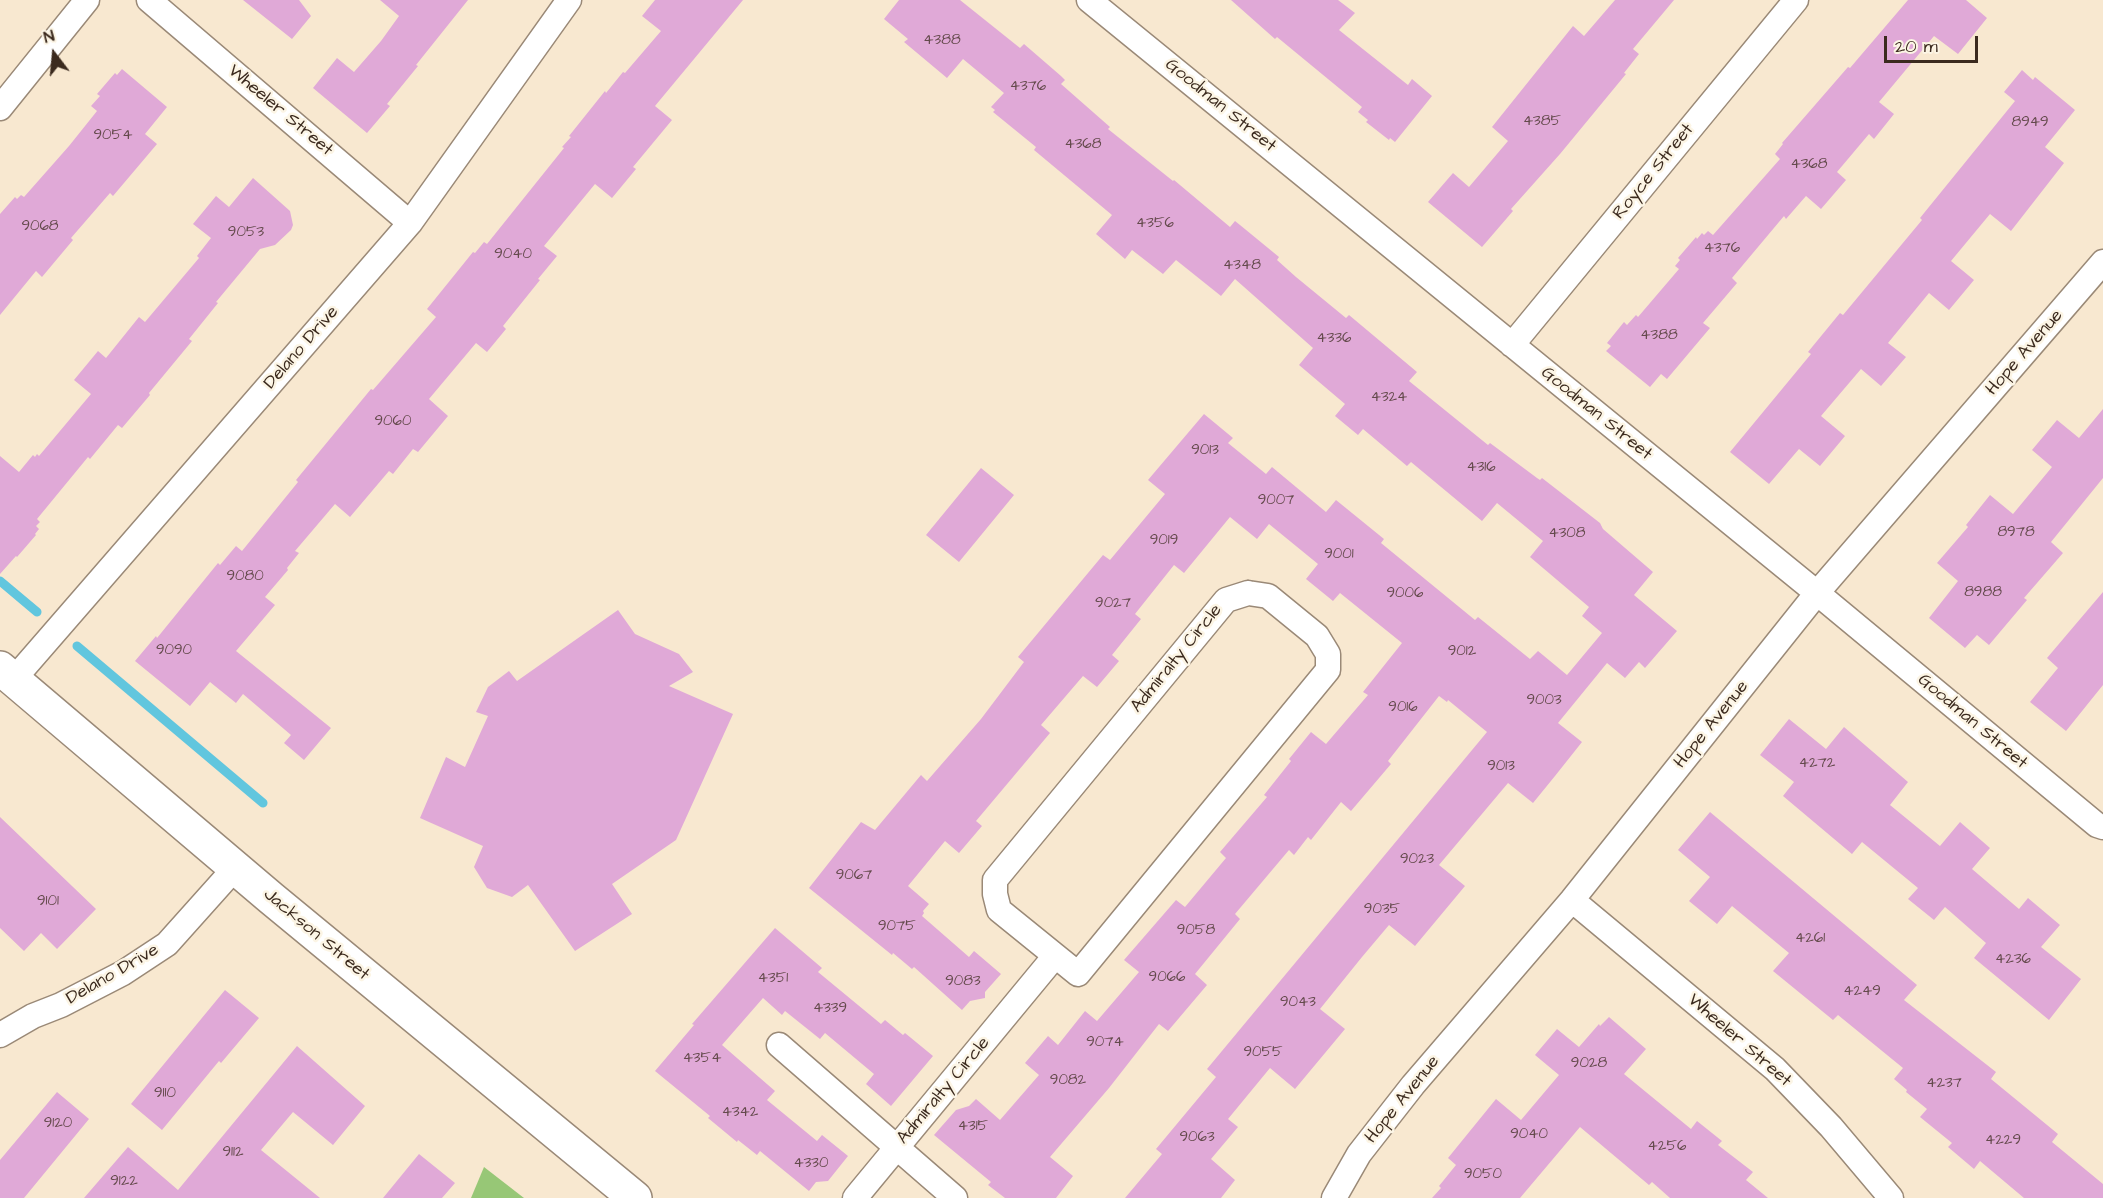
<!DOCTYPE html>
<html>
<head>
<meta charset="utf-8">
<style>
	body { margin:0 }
	#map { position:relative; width:2103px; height:1198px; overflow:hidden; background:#f8e8d0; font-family:"Architects Daughter",sans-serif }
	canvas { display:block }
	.north { position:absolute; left:24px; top:24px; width:60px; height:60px; -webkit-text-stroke:4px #fcf5e5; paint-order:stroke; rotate:344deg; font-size:16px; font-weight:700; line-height:24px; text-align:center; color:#3b2a1e }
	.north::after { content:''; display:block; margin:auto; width:21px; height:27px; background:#3b2a1e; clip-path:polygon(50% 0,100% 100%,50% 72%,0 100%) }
	.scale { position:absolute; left:1884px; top:36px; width:94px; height:27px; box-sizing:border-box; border:3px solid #3b2a1e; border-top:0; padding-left:8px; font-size:18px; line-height:21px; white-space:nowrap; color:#3b2a1e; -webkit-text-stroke:4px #fcf5e5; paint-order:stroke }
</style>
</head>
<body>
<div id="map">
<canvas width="2103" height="1198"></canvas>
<div class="north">N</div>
<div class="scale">20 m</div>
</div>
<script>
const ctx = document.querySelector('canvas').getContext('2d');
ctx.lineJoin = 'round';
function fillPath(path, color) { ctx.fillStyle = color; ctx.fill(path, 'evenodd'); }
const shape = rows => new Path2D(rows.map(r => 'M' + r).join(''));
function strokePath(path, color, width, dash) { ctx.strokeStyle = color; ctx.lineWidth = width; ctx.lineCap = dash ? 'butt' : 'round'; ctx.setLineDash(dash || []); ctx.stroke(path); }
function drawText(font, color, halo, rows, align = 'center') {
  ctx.font = font + ' "Architects Daughter",sans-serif'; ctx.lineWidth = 5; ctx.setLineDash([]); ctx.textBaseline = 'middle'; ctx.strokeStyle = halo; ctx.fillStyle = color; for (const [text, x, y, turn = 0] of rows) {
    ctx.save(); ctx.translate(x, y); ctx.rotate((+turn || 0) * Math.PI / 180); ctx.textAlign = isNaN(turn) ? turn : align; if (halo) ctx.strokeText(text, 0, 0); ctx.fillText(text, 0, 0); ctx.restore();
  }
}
fillPath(shape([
	[484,1167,524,1198,471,1198]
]), '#97c776');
strokePath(shape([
	[0,581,37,612],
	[77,646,263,803]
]), '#61c6de', 9);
fillPath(shape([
	[243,0,299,0,311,16,292,39],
	[380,0,468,0,416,65,418,66,387,104,390,106,367,133,313,88,337,58,354,72,381,41,399,16],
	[655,0,743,0,655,106,672,120,633,167,636,169,612,198,595,184,544,246,557,256,538,279,540,280,503,326,506,329,487,352,476,343,429,399,448,416,418,452,413,449,393,474,389,471,350,517,335,504,295,551,299,553,287,568,288,570,265,597,275,605,236,651,331,728,304,760,284,743,291,735,243,694,236,703,210,682,190,706,135,661,156,636,157,638,218,563,220,565,236,546,242,551,298,482,296,480,371,389,373,390,436,317,427,309,473,252,475,253,484,242,487,244,564,148,562,147,571,137,569,136,605,91,606,93,623,72,625,73,661,31,642,16],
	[899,0,960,0,1020,48,1024,44,1061,76,1065,80,1061,84,1110,127,1108,129,1173,181,1174,180,1230,227,1235,221,1240,225,1279,257,1277,260,1296,277,1346,318,1349,315,1417,372,1409,381,1488,445,1490,443,1537,478,1540,480,1542,478,1600,523,1603,529,1653,572,1634,595,1677,631,1645,668,1639,662,1625,678,1607,663,1558,723,1582,742,1555,776,1533,803,1508,783,1439,865,1465,886,1415,946,1389,925,1362,957,1320,1009,1345,1029,1295,1089,1270,1068,1228,1119,1238,1127,1211,1159,1235,1180,1221,1198,1125,1198,1162,1154,1156,1149,1216,1077,1207,1069,1487,732,1448,700,1447,702,1439,696,1388,761,1391,764,1351,811,1341,802,1311,840,1308,837,1294,855,1289,850,1235,914,1240,919,1195,974,1207,985,1168,1031,1159,1024,1109,1088,1050,1157,1073,1176,1056,1198,1005,1198,988,1185,991,1182,934,1135,956,1110,969,1106,976,1099,1000,1120,1039,1075,1025,1063,1048,1036,1058,1045,1085,1011,1097,1021,1139,972,1124,960,1176,900,1185,907,1226,858,1220,852,1267,797,1264,795,1291,761,1289,759,1311,732,1326,744,1368,695,1363,692,1402,643,1340,593,1333,601,1306,579,1318,564,1269,524,1257,539,1230,517,1184,573,1174,565,1135,614,1141,619,1112,655,1119,661,1097,687,1083,676,1041,725,1050,733,976,821,982,826,959,853,945,841,908,886,929,904,923,911,924,913,922,916,969,957,974,951,1001,974,985,992,985,998,970,1001,962,1010,914,967,912,969,893,953,892,955,809,888,861,822,875,830,921,775,927,781,981,719,1024,662,1018,657,1103,555,1110,560,1165,494,1148,480,1204,414,1233,438,1228,443,1266,474,1272,467,1326,512,1336,500,1384,539,1381,543,1475,620,1478,617,1530,659,1538,651,1567,675,1602,633,1582,616,1589,607,1530,557,1543,541,1497,503,1482,521,1411,462,1407,466,1363,429,1358,435,1335,416,1345,404,1299,365,1313,348,1235,279,1221,296,1176,260,1163,274,1132,250,1125,259,1096,234,1112,215,1034,150,1036,147,993,112,995,110,991,107,1004,93,963,59,947,78,904,42,908,39,884,19],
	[1231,0,1338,0,1355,13,1339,30,1408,85,1412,79,1432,96,1395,142,1390,138,1389,140,1366,122,1368,120,1358,112,1362,107,1277,37,1275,39],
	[1615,0,1674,0,1633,49,1639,54,1624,73,1626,74,1560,154,1511,209,1513,211,1482,247,1428,202,1453,173,1469,187,1508,141,1492,127,1573,26,1584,36],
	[1908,0,1966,0,1987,18,1958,54,1934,36,1879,102,1894,114,1874,139,1869,134,1837,172,1846,180,1821,209,1806,196,1786,219,1784,216,1732,278,1737,283,1703,323,1710,328,1667,379,1661,374,1650,387,1606,351,1611,346,1607,343,1624,322,1627,325,1636,315,1638,317,1679,269,1675,266,1680,260,1678,258,1696,237,1697,239,1702,233,1704,235,1708,231,1713,235,1780,159,1775,154,1783,144,1782,143,1848,67,1850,68],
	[122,69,167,107,145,134,157,144,113,196,110,193,71,238,73,240,42,277,36,271,0,315,0,214,15,197,17,199,21,195,24,197,69,146,97,111,91,106,100,96,97,94,115,73,117,75],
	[2022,70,2033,80,2035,77,2075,110,2045,147,2064,163,2011,231,1990,214,1951,261,1974,280,1949,310,1929,293,1888,343,1906,357,1881,386,1861,369,1821,416,1845,436,1820,466,1799,449,1769,484,1730,452,1811,354,1808,352,1840,313,1843,315,1922,220,1920,218,2015,101,2004,92],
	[253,178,290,211,293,225,291,230,275,245,260,249,216,302,218,303,189,339,192,341,149,393,150,395,122,428,118,425,90,459,88,457,37,519,40,522,36,526,39,529,35,534,36,535,17,557,16,556,0,574,0,456,19,472,33,455,35,457,37,454,39,456,91,394,74,380,98,351,106,358,139,317,145,322,199,258,197,256,211,238,193,224,216,196,229,207],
	[2103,409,2103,478,2051,542,2063,553,2024,598,2027,600,1989,645,1977,635,1965,648,1929,618,1958,581,1937,563,1968,527,1966,525,1990,495,2013,514,2052,467,2032,450,2057,420,2079,438],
	[981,468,1014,495,959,562,926,535],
	[2103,592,2103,685,2066,731,2030,702,2058,668,2047,658],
	[618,610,635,634,679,654,693,672,669,686,733,714,676,840,612,884,632,914,575,951,528,885,512,897,487,888,474,867,483,846,420,818,446,757,465,767,488,716,476,712,488,687,509,671,517,681],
	[1789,719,1826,749,1844,727,1908,782,1890,805,1940,846,1960,822,1990,848,1972,869,2019,909,2028,898,2060,925,2041,947,2081,979,2049,1020,1974,958,1986,943,1945,907,1934,920,1908,899,1918,888,1862,842,1852,854,1783,796,1794,782,1760,755],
	[1710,812,1917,985,1904,1000,1996,1072,1991,1079,2058,1134,2052,1142,2103,1184,2103,1198,2024,1198,1980,1161,1974,1169,1948,1147,1952,1143,1920,1117,1927,1109,1906,1092,1907,1090,1894,1079,1903,1068,1838,1015,1833,1020,1773,971,1789,953,1732,906,1717,924,1689,901,1710,877,1678,850],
	[0,817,96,909,57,949,41,933,24,951,0,928],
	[775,928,822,968,818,972,881,1024,885,1020,903,1035,905,1033,933,1056,891,1106,866,1084,874,1074,825,1033,820,1039,785,1011,782,1015,763,998,722,1045,775,1091,767,1100,817,1141,822,1135,848,1156,828,1181,816,1182,809,1191,760,1151,757,1155,738,1140,737,1142,708,1118,710,1116,655,1071,694,1025,692,1024],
	[225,990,259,1018,221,1063,219,1061,162,1130,131,1104],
	[1609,1017,1646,1049,1624,1074,1691,1129,1697,1121,1722,1141,1718,1145,1753,1172,1746,1180,1768,1198,1670,1198,1652,1182,1649,1185,1580,1127,1520,1198,1432,1198,1441,1188,1439,1186,1456,1165,1448,1158,1496,1099,1521,1120,1559,1075,1535,1055,1557,1029,1579,1047,1599,1024,1600,1026],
	[297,1046,365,1106,333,1145,293,1112,261,1150,320,1198,84,1198,128,1147,178,1190],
	[57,1092,89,1119,24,1198,0,1198,0,1160],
	[419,1154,455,1183,442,1198,383,1198]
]), '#e0a9d7');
const minor = shape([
	[149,0,410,223],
	[1089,0,1817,593,2097,825,2103,827],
	[0,108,87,0],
	[1512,345,1796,0],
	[1248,593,1268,596,1317,636,1328,654,1328,670,1078,974,999,910,995,894,995,880,1226,600,1248,593],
	[14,679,410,223,569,0],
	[1572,900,1775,1069,1831,1127,1891,1198],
	[0,1035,33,1016,61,1005,123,973,167,944,235,868],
	[779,1045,955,1198],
	[855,1198,1055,956],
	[1334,1198,1359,1154,1413,1085,1572,900,1817,593,2103,262]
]);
const secondary = shape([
	[0,668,271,898,635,1198]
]);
strokePath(minor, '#9a8977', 27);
strokePath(secondary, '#9a8977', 36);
strokePath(minor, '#fff', 24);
strokePath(secondary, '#fff', 33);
drawText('15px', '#644a4c', null, [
	["4388",942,41],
	["4376",1028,87],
	["4385",1542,122],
	["8949",2030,123],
	["9054",113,136],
	["4368",1083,145],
	["4368",1809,165],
	["4356",1155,224],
	["9068",40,227],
	["9053",246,233],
	["4376",1722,249],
	["9040",513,255],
	["4348",1242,266],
	["4388",1659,336],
	["4336",1334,339],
	["4324",1389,398],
	["9060",393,422],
	["9013",1205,451],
	["4316",1481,468],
	["9007",1276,501],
	["8978",2016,533],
	["4308",1567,534],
	["9019",1164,541],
	["9001",1339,555],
	["9080",245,577],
	["8988",1983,593],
	["9006",1405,594],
	["9027",1113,604],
	["9090",174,651],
	["9012",1462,652],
	["9003",1544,701],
	["9016",1403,708],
	["4272",1817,764],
	["9013",1501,767],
	["9023",1417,860],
	["9067",854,876],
	["9101",48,902],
	["9035",1382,910],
	["9075",897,927],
	["9058",1196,931],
	["4261",1810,939],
	["4236",2013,960],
	["9066",1167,978],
	["4351",773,979],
	["9083",963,982],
	["4249",1862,992],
	["9043",1298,1003],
	["4339",830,1009],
	["9074",1105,1043],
	["9055",1263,1053],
	["4354",702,1059],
	["9028",1589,1064],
	["9082",1068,1081],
	["4237",1944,1084],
	["9110",165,1094],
	["4342",740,1113],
	["9120",58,1124],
	["4315",973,1127],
	["9040",1529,1135],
	["9063",1197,1138],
	["4229",2003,1141],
	["4256",1667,1147],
	["9112",233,1153],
	["4330",811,1164],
	["9050",1483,1175],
	["9122",124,1182]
]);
drawText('18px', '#3b2a1e', '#fcf5e5', [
	["Goodman Street",1220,106,39],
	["Wheeler Street",280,111,40],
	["Royce Street",1654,172,-51],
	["Delano Drive",302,348,-49],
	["Hope Avenue",2025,353,-49],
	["Goodman Street",1596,414,39],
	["Admiralty Circle",1177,659,-51],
	["Goodman Street",1972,722,40],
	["Hope Avenue",1712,725,-51],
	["Jackson Street",316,935,40],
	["Delano Drive",113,975,-30],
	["Wheeler Street",1739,1041,41],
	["Admiralty Circle",944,1091,-50],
	["Hope Avenue",1403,1100,-51]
]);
</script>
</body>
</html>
